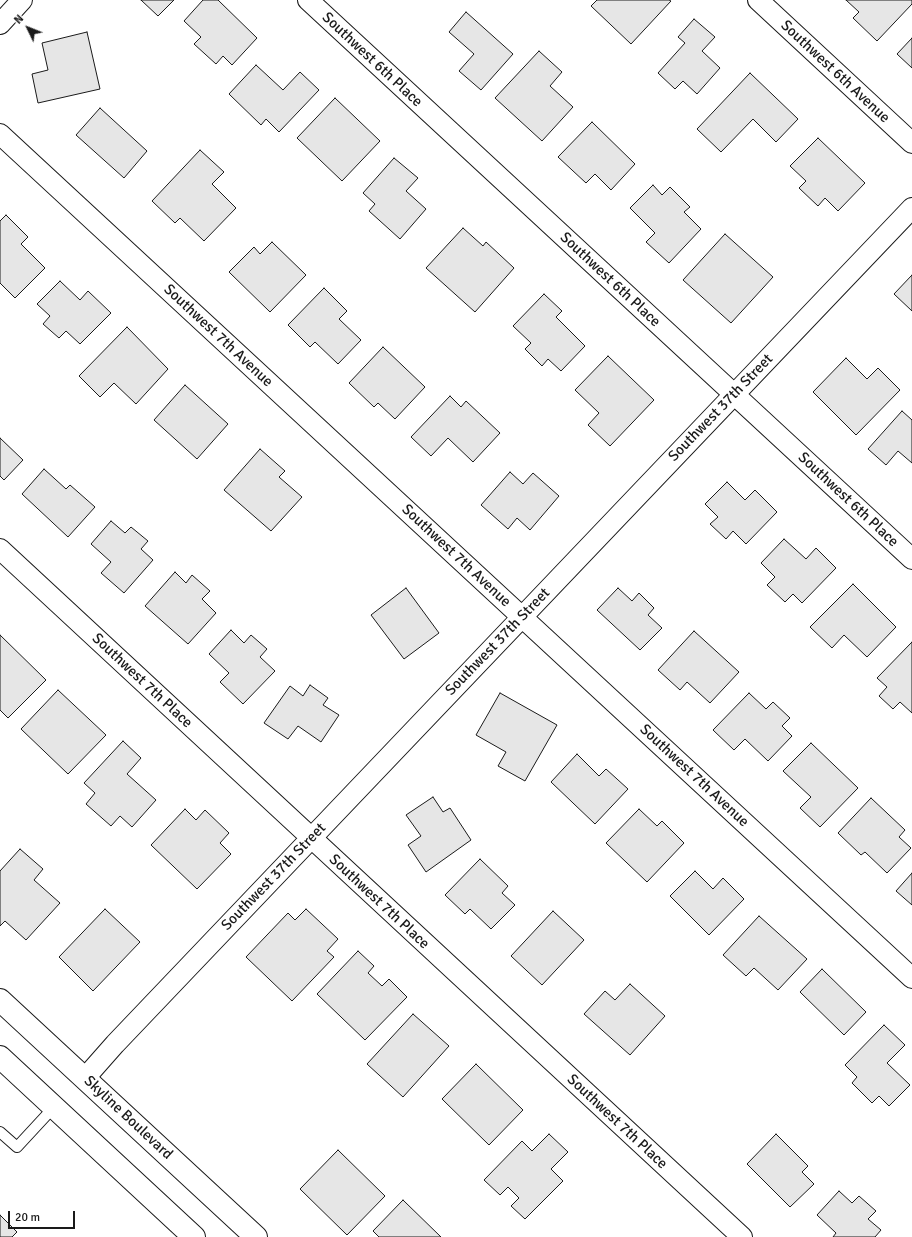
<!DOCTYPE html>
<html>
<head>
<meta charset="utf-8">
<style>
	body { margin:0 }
	#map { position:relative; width:912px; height:1237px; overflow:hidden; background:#fff; font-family:Signika,sans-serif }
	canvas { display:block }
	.north { position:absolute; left:8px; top:8px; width:40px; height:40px; -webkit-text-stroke:3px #fff; paint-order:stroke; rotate:313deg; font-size:11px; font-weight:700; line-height:16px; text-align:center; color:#1a1a1a }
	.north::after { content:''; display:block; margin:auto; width:14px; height:18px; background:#1a1a1a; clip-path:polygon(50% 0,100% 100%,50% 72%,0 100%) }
	.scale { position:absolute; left:8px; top:1211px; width:67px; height:18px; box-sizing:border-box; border:2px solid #1a1a1a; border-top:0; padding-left:5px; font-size:12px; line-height:14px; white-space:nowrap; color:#1a1a1a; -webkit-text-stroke:3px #fff; paint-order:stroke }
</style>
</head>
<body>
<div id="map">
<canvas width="912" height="1237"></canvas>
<div class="north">N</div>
<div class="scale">20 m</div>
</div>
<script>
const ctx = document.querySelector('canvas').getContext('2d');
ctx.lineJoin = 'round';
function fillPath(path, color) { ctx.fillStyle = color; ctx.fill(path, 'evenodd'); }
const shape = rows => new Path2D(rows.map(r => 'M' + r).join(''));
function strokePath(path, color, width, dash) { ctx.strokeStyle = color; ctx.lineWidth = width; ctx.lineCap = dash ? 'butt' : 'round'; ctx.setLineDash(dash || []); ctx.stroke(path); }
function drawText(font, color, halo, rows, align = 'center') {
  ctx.font = font + ' Signika,sans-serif'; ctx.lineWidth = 3; ctx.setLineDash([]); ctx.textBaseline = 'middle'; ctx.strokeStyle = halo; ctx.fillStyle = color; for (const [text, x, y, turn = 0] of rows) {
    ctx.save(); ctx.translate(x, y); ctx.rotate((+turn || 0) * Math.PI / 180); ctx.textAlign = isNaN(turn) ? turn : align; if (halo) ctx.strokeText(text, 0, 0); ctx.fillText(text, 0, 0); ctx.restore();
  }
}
const building = shape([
	[141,0,174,0,158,16,141,0],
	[203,0,218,0,257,38,232,65,223,56,216,64,194,44,201,37,184,21,203,0],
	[597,0,669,0,671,1,631,44,591,6,597,0],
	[846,0,912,0,912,4,877,41,853,18,859,12,846,0],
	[466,12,513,54,481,90,459,71,474,54,449,32,466,12],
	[694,19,715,37,702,51,720,68,697,94,683,81,675,89,658,73,685,43,678,37,694,19],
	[87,32,100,89,38,103,32,74,48,70,42,43,87,32],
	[912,38,912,68,897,54,912,38],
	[539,51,562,72,550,86,573,107,542,141,495,98,539,51],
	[256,65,283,90,300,72,319,90,279,132,266,119,261,125,229,94,256,65],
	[750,73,798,119,776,142,753,119,721,152,697,129,750,73],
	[335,98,380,141,342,181,297,138,335,98],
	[100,108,147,151,124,178,76,135,100,108],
	[592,122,635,164,611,190,595,174,586,183,558,157,592,122],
	[818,138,865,183,838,211,825,198,818,206,799,188,806,181,790,166,818,138],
	[200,150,224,172,212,184,236,208,204,241,180,218,175,223,152,201,200,150],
	[394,158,418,178,406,191,426,209,400,239,369,211,375,204,363,193,394,158],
	[653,185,662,195,670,187,690,207,684,212,701,229,669,263,646,242,655,233,630,208,653,185],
	[6,215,28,237,21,244,45,268,15,298,0,283,0,221,6,215],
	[463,228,483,246,486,242,514,268,475,312,426,268,463,228],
	[725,234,773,277,731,323,683,280,725,234],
	[272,242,306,275,270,312,229,272,254,247,260,254,272,242],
	[912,275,912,311,894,294,912,275],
	[60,281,80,300,88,291,111,313,80,344,66,331,59,338,43,324,50,316,37,304,60,281],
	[324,288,347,311,339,319,361,340,338,364,315,342,310,347,288,325,324,288],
	[544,294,562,311,556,317,585,346,561,371,548,359,542,366,525,349,531,343,513,326,544,294],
	[127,327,168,369,136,404,114,383,100,397,79,376,127,327],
	[383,347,425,387,395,419,378,403,374,407,349,383,383,347],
	[608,356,654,400,610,446,588,425,599,413,575,390,608,356],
	[846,358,867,379,878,368,900,390,856,435,813,392,846,358],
	[185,385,228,424,197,459,154,420,185,385],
	[450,396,461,407,466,401,500,433,473,462,448,438,431,456,411,437,450,396],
	[902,411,912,420,912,463,898,451,886,465,868,449,902,411],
	[0,438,23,460,4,480,0,476,0,438],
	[260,449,285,471,279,477,302,497,271,531,224,490,260,449],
	[44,469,66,489,70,485,95,507,68,537,22,494,44,469],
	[510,472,523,484,533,473,559,496,530,530,517,518,508,529,481,505,510,472],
	[727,482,745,500,755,490,777,512,746,544,733,531,726,539,710,524,718,517,705,504,727,482],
	[111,521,125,533,131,527,148,541,141,549,153,560,124,593,101,573,111,562,91,544,111,521],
	[784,539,806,559,816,548,836,568,802,603,793,594,785,602,767,585,775,577,761,563,784,539],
	[175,572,186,583,192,575,210,591,202,599,216,613,188,644,145,606,175,572],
	[853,584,896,627,867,657,844,635,832,648,810,627,853,584],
	[406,588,439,633,404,659,371,615,406,588],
	[618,588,632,601,639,593,654,608,648,615,662,628,640,650,597,610,618,588],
	[231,630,244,643,251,635,267,649,260,657,275,671,243,704,220,682,229,673,209,654,231,630],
	[694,631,739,672,710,703,687,682,680,690,658,670,694,631],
	[0,635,46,680,8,718,0,710,0,635],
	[912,642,912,713,900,702,893,709,879,696,887,687,877,678,912,642],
	[310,685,328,698,323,705,339,715,321,742,298,726,288,739,264,723,290,686,303,696,310,685],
	[58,690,106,735,68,774,21,729,58,690],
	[500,693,557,725,525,781,498,766,506,752,476,735,500,693],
	[749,693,766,709,773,702,790,718,782,726,792,736,768,761,745,739,734,750,713,730,749,693],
	[123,741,141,758,127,774,156,800,132,827,120,816,111,826,86,804,95,793,84,783,123,741],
	[811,743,858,788,820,827,800,808,811,797,783,771,811,743],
	[577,754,599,776,606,769,628,789,595,824,551,782,577,754],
	[433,797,443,812,450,808,471,840,426,872,408,845,421,836,406,815,433,797],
	[871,798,905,830,899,837,911,848,887,873,865,852,861,855,838,833,871,798],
	[185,809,196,820,205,810,229,833,220,843,231,854,197,889,151,845,185,809],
	[639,809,657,826,662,821,684,843,647,882,606,843,639,809],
	[20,849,43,869,34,880,60,903,26,940,5,921,0,926,0,871,20,849],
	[480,859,508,886,502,893,515,905,491,929,470,909,465,914,445,895,480,859],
	[695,871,713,889,723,878,744,899,709,935,670,896,695,871],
	[912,873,912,905,896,891,912,873],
	[105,909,140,942,93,991,59,957,105,909],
	[306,909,338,939,327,951,334,957,292,1001,246,957,288,913,295,920,306,909],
	[553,911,584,940,542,985,511,956,553,911],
	[759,916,807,959,778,990,754,968,746,976,723,955,759,916],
	[358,951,374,966,368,973,382,986,389,979,407,997,365,1040,317,994,358,951],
	[822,969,866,1012,844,1035,800,992,822,969],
	[630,984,665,1016,630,1055,584,1014,605,991,615,1000,630,984],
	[413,1014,449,1046,403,1097,367,1064,413,1014],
	[884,1025,905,1045,887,1063,910,1085,889,1106,879,1096,872,1103,852,1083,857,1077,845,1065,884,1025],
	[476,1064,523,1110,489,1145,442,1099,476,1064],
	[549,1134,568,1152,551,1169,563,1181,525,1219,511,1206,519,1198,508,1187,500,1195,484,1180,522,1141,532,1151,549,1134],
	[776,1134,808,1166,802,1172,814,1184,790,1207,747,1164,776,1134],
	[338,1150,385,1196,347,1235,300,1189,338,1150],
	[839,1191,852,1203,859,1196,876,1211,868,1219,881,1230,875,1237,833,1237,836,1233,817,1215,839,1191],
	[403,1200,441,1237,379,1237,373,1231,403,1200],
	[0,1215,17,1232,12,1237,0,1237,0,1215]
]);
fillPath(building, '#e6e6e6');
strokePath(building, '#1a1a1a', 1);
const service = shape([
	[0,1132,17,1147,54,1107]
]);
const minor = shape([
	[308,0,912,559],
	[758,0,912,143],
	[0,24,22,0],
	[0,134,912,978],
	[0,549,742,1237],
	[85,1078,115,1044,912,208]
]);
const tertiary = shape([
	[0,1000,256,1237],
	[0,1057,194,1237]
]);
strokePath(service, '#1a1a1a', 12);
strokePath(minor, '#1a1a1a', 22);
strokePath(tertiary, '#1a1a1a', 24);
strokePath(service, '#fff', 10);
strokePath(minor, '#fff', 20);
strokePath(tertiary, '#fff', 22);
drawText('15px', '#1a1a1a', '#fff', [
	["Southwest 6th Place",372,60,43],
	["Southwest 6th Avenue",835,72,43],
	["Southwest 6th Place",610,280,43],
	["Southwest 7th Avenue",218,336,43],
	["Southwest 37th Street",721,408,-46],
	["Southwest 6th Place",848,500,43],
	["Southwest 7th Avenue",456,556,43],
	["Southwest 37th Street",498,642,-46],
	["Southwest 7th Place",142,681,43],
	["Southwest 7th Avenue",694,776,43],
	["Southwest 37th Street",274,877,-46],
	["Southwest 7th Place",379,902,43],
	["Skyline Boulevard",128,1118,43],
	["Southwest 7th Place",617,1122,43]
]);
</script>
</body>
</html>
